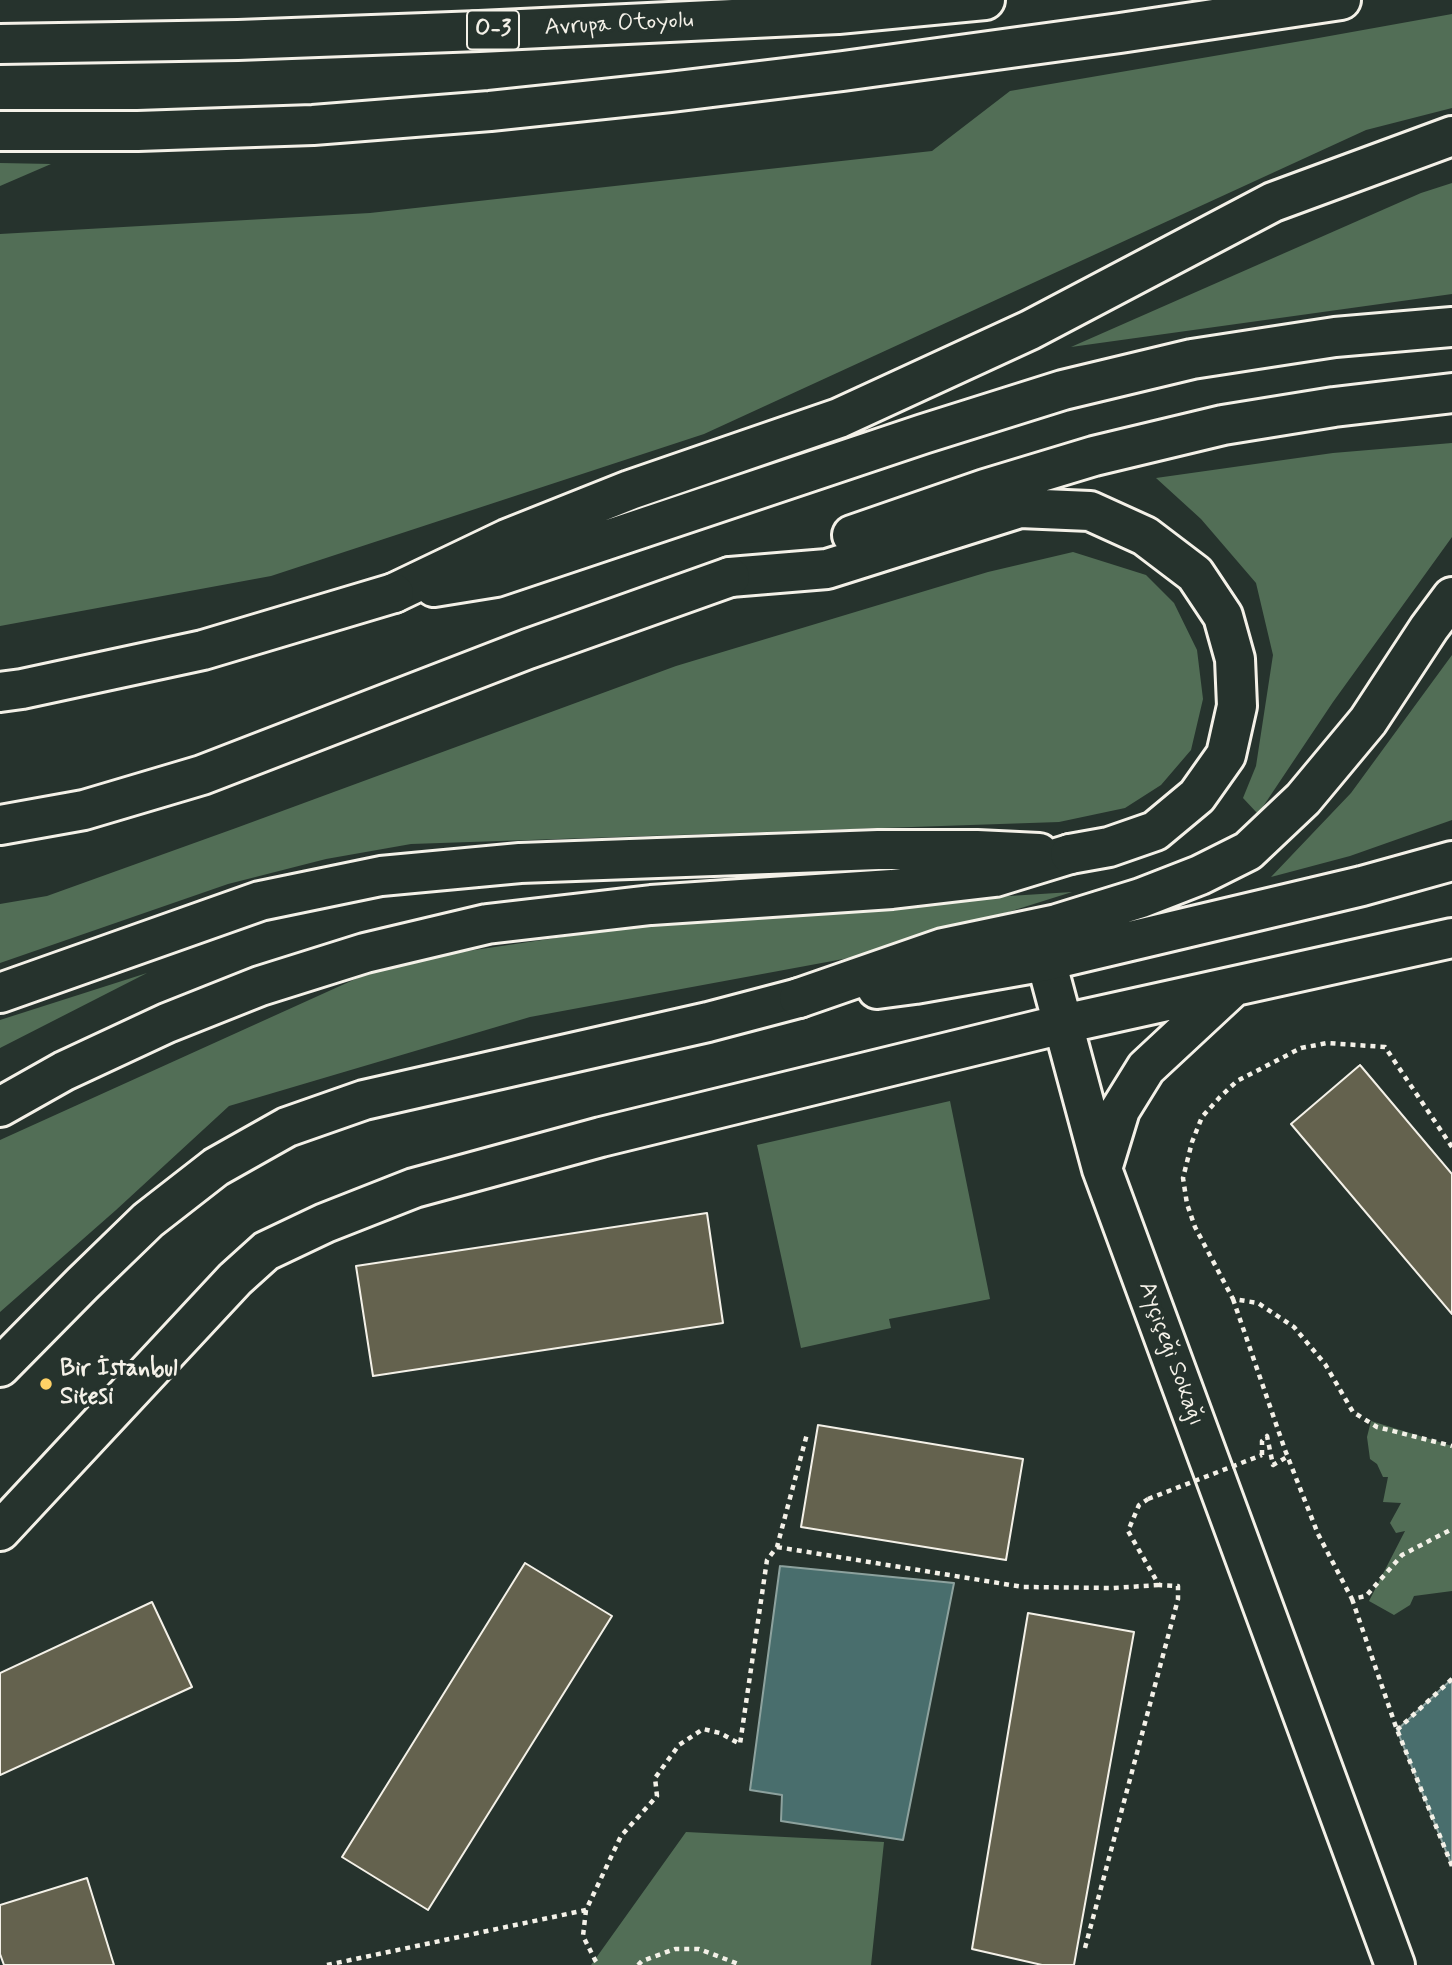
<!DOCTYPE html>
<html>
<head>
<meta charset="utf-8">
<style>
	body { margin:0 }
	canvas { display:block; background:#26332d }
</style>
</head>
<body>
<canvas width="1452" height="1965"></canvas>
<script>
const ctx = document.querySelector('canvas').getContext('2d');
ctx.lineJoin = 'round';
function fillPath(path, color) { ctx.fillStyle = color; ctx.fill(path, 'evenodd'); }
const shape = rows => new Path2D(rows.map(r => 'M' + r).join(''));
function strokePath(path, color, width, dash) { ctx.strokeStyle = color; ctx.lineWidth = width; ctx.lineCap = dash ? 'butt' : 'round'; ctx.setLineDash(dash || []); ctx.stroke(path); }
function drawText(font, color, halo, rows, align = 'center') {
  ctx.font = font + ' Mynerve,sans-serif'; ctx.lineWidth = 7; ctx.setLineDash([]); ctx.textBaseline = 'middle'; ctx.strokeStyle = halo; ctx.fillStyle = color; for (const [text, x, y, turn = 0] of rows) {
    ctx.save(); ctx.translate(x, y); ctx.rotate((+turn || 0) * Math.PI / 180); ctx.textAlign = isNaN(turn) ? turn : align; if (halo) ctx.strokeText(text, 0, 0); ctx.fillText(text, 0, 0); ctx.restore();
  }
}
fillPath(shape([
	[1452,14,1452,108,1366,130,704,434,271,576,0,626,0,234,370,213,932,151,1010,91,1313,39],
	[0,163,51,164,0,186],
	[1452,183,1452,294,1071,347,1421,193],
	[1452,443,1452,537,1333,702,1258,814,1243,798,1256,766,1273,655,1256,583,1201,519,1156,478,1333,453],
	[1073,552,1146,575,1174,603,1197,650,1203,699,1191,750,1161,785,1125,808,1059,822,411,844,326,859,228,884,0,963,0,904,47,896,236,828,676,666,988,572],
	[1452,655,1452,820,1350,856,1271,877,1351,793],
	[1072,892,881,952,530,1017,229,1106,116,1210,0,1312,0,1140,393,962,712,915],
	[147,973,0,1048,0,1020],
	[950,1101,990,1299,889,1319,891,1328,801,1348,757,1145],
	[1371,1421,1452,1446,1452,1591,1414,1596,1410,1605,1394,1615,1369,1601,1405,1531,1396,1533,1390,1523,1401,1503,1383,1502,1388,1477,1383,1477,1377,1464,1370,1459,1367,1437],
	[686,1832,884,1842,871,1965,591,1965]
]), '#526e56');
const water = shape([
	[780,1566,954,1583,903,1840,781,1821,782,1795,750,1790,780,1566],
	[1452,1679,1452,1866,1397,1730,1452,1679]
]);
fillPath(water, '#496e6d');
strokePath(water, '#8da29e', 2);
const building = shape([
	[1360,1065,1452,1174,1452,1314,1291,1124,1360,1065],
	[707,1213,723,1323,373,1376,356,1266,707,1213],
	[818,1425,1023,1459,1006,1560,801,1527,818,1425],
	[525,1563,612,1616,428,1910,342,1857,525,1563],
	[152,1602,192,1687,0,1775,0,1673,152,1602],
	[1028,1613,1134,1632,1074,1965,1042,1965,972,1949,1028,1613],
	[87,1878,114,1965,4,1965,0,1954,0,1905,87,1878]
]);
fillPath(building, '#64624e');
strokePath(building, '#f4f1e8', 2);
const minor = shape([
	[1046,961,1102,1169,1395,1965],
	[1102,1169,1120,1110,1146,1068,1232,988],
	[0,1531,235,1279,266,1251,325,1223,414,1188,601,1137,1063,1024,1452,938]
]);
const primary = shape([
	[0,993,260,901,381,876,520,863,878,850,977,850,1039,853],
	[0,1107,64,1071,167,1023,260,986,365,953,487,924,651,905,892,889,995,877,1070,854],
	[0,1367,82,1284,148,1220,216,1167,287,1127,364,1100,708,1022,799,998]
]);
const trunk = shape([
	[852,535,985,489,1094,456,1223,425,1334,407,1452,393],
	[730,577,827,569,1020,508,1090,511,1145,536,1195,574,1223,616,1235,659,1237,706,1226,755,1197,796,1155,831,1109,847,1070,854],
	[434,587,496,577,923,434,1063,390,1192,359,1335,337,1452,327],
	[394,593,507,539,630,490,839,418,1030,330,1273,202,1452,136],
	[877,989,915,984,1046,961,1362,886,1452,861],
	[799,998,943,948,1057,924,1141,898,1200,875,1248,851,1303,799,1368,721,1429,628,1452,597]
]);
const motorway = shape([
	[0,44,238,40,479,31,838,14,985,0],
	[0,131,138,131,313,125,490,111,670,92,843,71,1120,33,1341,0],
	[0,692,22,689,203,650,394,593],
	[0,825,84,810,202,775,528,649,730,577]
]);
strokePath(minor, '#f4f1e8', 44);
strokePath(primary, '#f4f1e8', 44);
strokePath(trunk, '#f4f1e8', 44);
strokePath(motorway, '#f4f1e8', 44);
strokePath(shape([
	[1452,1147,1385,1047,1327,1043,1301,1048,1237,1081,1220,1097,1202,1117,1192,1142,1183,1178,1187,1204,1195,1227,1233,1299,1258,1303,1294,1327,1325,1364,1353,1412,1377,1427,1452,1446],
	[1233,1299,1285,1450,1318,1534,1352,1599,1366,1596,1402,1555,1452,1529],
	[1262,1455,1262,1441,1267,1436,1273,1465,1287,1457],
	[777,1547,1023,1587,1113,1588,1159,1585],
	[1352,1599,1396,1727,1452,1866],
	[1397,1730,1452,1679],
	[586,1910,583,1936,595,1960,599,1965],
	[1085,1948,1178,1599,1178,1586,1159,1585,1128,1531,1139,1505,1148,1499],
	[327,1965,586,1910,621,1836,657,1796,655,1778,679,1745,703,1729,720,1733,740,1744,767,1560,777,1547,807,1434],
	[638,1965,642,1961,675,1949,699,1949,741,1965]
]), '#f4f1e8', 4.5, [5, 5]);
strokePath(minor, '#26332d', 38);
strokePath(primary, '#26332d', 38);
strokePath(trunk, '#26332d', 38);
strokePath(motorway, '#26332d', 38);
strokePath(shape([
	[1148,1499,1262,1455]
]), '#f4f1e8', 4.5, [5, 5]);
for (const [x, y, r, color] of [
	[46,1384,7,"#ffd166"]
]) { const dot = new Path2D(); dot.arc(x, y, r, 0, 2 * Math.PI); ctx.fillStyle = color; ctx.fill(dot); strokePath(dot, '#26332d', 2.5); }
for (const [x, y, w] of [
	[493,30,52]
]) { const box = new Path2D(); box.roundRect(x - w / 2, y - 19.5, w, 39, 5); ctx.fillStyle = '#26332d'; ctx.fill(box); strokePath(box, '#f4f1e8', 2); }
drawText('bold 23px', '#f4f1e8', null, [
	["O-3",493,30]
]);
drawText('24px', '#f4f1e8', '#26332d', [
	["Avrupa Otoyolu",619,25,-3],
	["Ayçiçeği Sokağı",1170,1354,70]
]);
drawText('bold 24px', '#f4f1e8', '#26332d', [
	["Bir İstanbul",60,1370],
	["Sitesi",60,1398]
], 'left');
</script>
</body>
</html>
